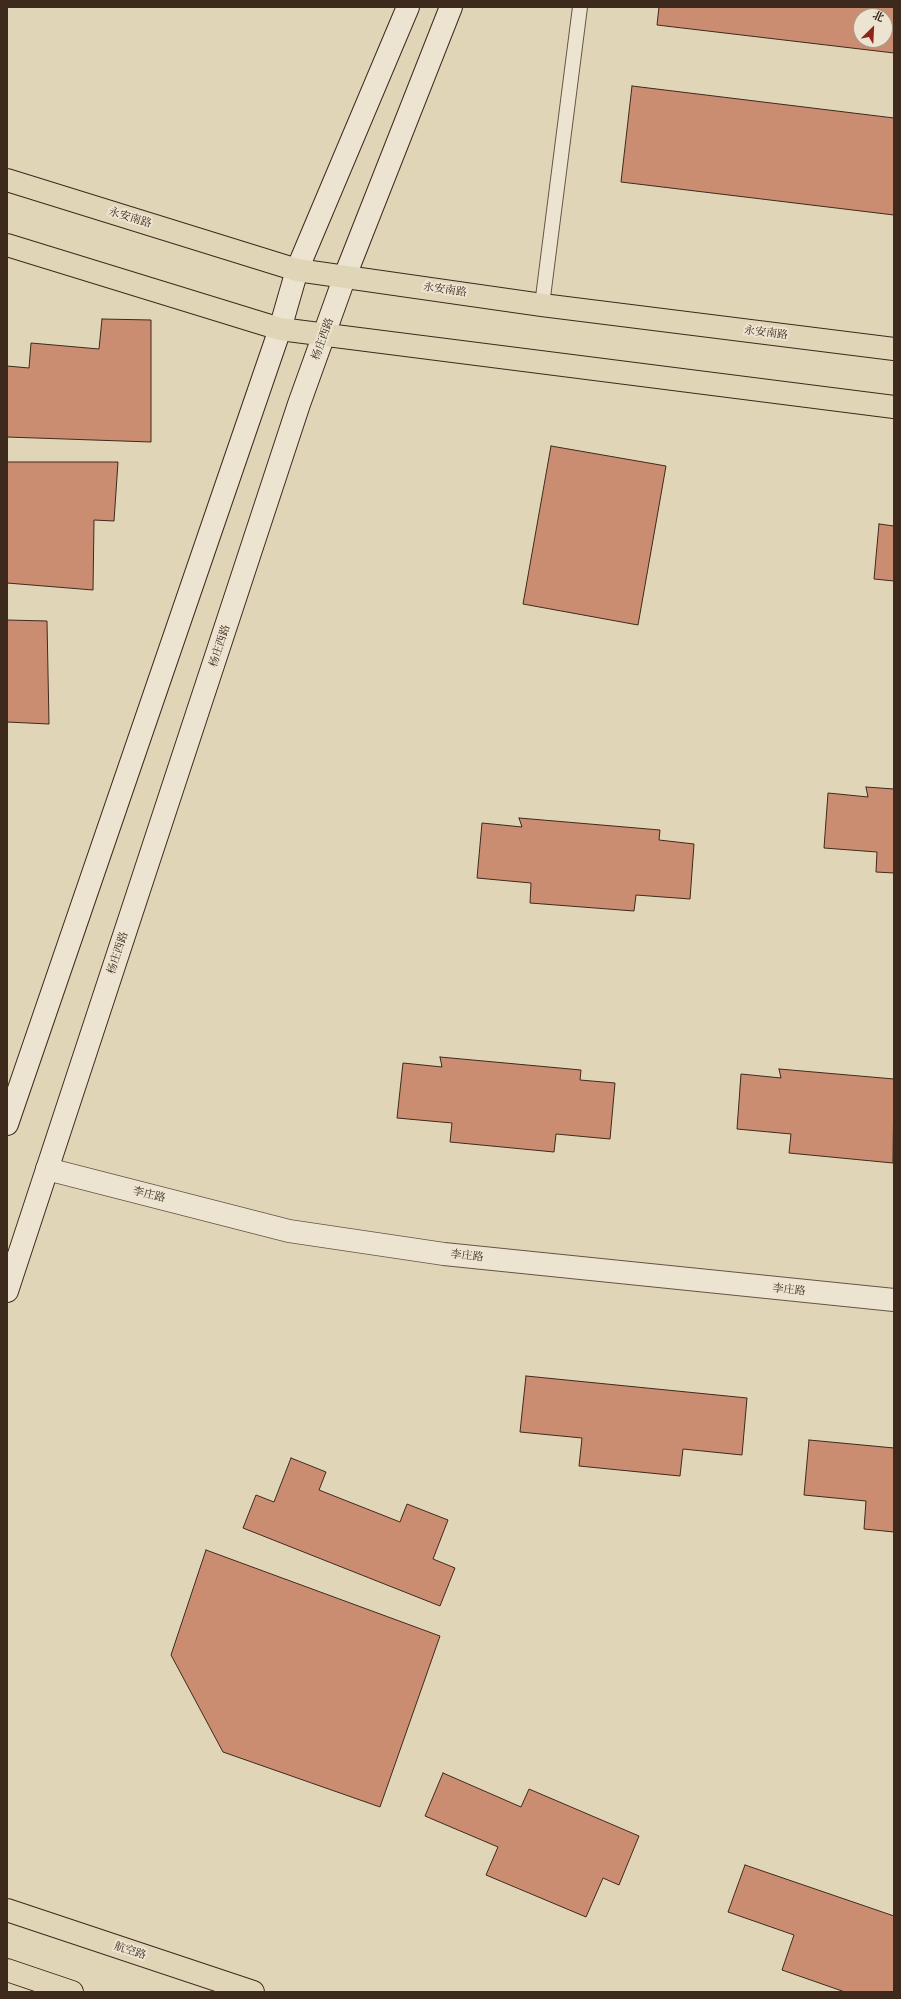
<!DOCTYPE html>
<html>
<head>
<meta charset="utf-8">
<style>
	body { margin:0 }
	#map { position:relative; width:901px; height:1999px; overflow:hidden; background:#e1d5b7; font-family:"Old Standard TT","Noto Serif SC",serif }
	canvas { display:block }
	.frame { position:absolute; inset:0; border:8px solid #3e291d; pointer-events:none }
	.north { position:absolute; left:853px; top:8px; width:40px; height:40px; box-sizing:border-box; background:#ece4d0; border:1px solid #a69988; border-radius:50%; rotate:24deg; font-size:11px; font-weight:700; line-height:16px; text-align:center; color:#3e291d }
	.north::after { content:''; display:block; margin:auto; width:14px; height:18px; background:#8f2418; clip-path:polygon(50% 0,100% 100%,50% 72%,0 100%) }
</style>
</head>
<body>
<div id="map">
<canvas width="901" height="1999"></canvas>
<div class="frame"></div>
<div class="north">北</div>
</div>
<script>
const ctx = document.querySelector('canvas').getContext('2d');
ctx.lineJoin = 'round';
function fillPath(path, color) { ctx.fillStyle = color; ctx.fill(path, 'evenodd'); }
const shape = rows => new Path2D(rows.map(r => 'M' + r).join(''));
function strokePath(path, color, width, dash) { ctx.strokeStyle = color; ctx.lineWidth = width; ctx.lineCap = dash ? 'butt' : 'round'; ctx.setLineDash(dash || []); ctx.stroke(path); }
function drawText(font, color, halo, rows, align = 'center') {
  ctx.font = font + ' "Old Standard TT","Noto Serif SC",serif'; ctx.lineWidth = 4; ctx.setLineDash([]); ctx.textBaseline = 'middle'; ctx.strokeStyle = halo; ctx.fillStyle = color; for (const [text, x, y, turn = 0] of rows) {
    ctx.save(); ctx.translate(x, y); ctx.rotate((+turn || 0) * Math.PI / 180); ctx.textAlign = isNaN(turn) ? turn : align; if (halo) ctx.strokeText(text, 0, 0); ctx.fillText(text, 0, 0); ctx.restore();
  }
}
const building = shape([
	[659,7,894,7,894,53,657,25,659,7],
	[861,16,885,16,885,40,861,40,861,16],
	[632,86,894,118,894,215,621,182,632,86],
	[102,319,151,320,151,442,7,437,7,366,29,368,31,343,99,349,102,319],
	[551,446,666,466,638,625,523,604,551,446],
	[7,462,118,462,114,521,94,520,93,590,7,583,7,462],
	[879,524,894,526,894,581,874,579,879,524],
	[7,620,47,621,49,724,7,722,7,620],
	[866,787,894,789,894,873,876,872,877,852,824,848,828,793,868,797,866,787],
	[519,818,660,830,659,840,694,844,690,899,636,895,634,911,530,903,531,883,477,878,482,823,522,827,519,818],
	[440,1057,581,1070,580,1080,615,1083,610,1139,556,1134,554,1152,450,1142,452,1123,397,1118,403,1063,442,1067,440,1057],
	[779,1069,894,1079,893,1163,789,1153,791,1134,737,1129,741,1074,781,1078,779,1069],
	[526,1376,747,1398,742,1455,683,1449,680,1476,579,1466,582,1438,520,1432,526,1376],
	[809,1440,894,1448,894,1532,864,1529,866,1501,804,1495,809,1440],
	[291,1458,326,1472,319,1490,400,1522,407,1504,448,1520,433,1559,455,1568,440,1606,243,1528,256,1495,274,1502,291,1458],
	[206,1550,440,1636,380,1807,223,1752,171,1655,206,1550],
	[443,1773,521,1807,529,1789,639,1836,619,1885,603,1878,586,1917,486,1875,498,1847,425,1816,443,1773],
	[745,1865,894,1916,894,1992,845,1992,782,1970,794,1935,728,1912,745,1865]
]);
fillPath(building, '#cb8d71');
strokePath(building, '#3e291d', 1);
const lane = shape([
	[542,305,580,7]
]);
const street = shape([
	[47,1169,289,1231,444,1254,894,1300]
]);
const secondary = shape([
	[7,1124,280,329,297,270,408,7],
	[7,1291,299,404,345,276,451,7]
]);
const primary = shape([
	[7,180,297,270,542,305,894,349],
	[7,245,280,329,894,407],
	[7,1910,253,1992],
	[7,1970,72,1992]
]);
strokePath(lane, '#675444', 16);
strokePath(street, '#675444', 24);
strokePath(secondary, '#3e291d', 24);
strokePath(primary, '#3e291d', 24);
strokePath(lane, '#ece4d0', 14);
strokePath(street, '#ece4d0', 22);
strokePath(secondary, '#ece4d0', 22);
strokePath(primary, '#e1d5b7', 22);
drawText('11px', '#3e291d', '#ece4d0', [
	["永安南路",130,218,17],
	["永安南路",445,290,8],
	["永安南路",766,333,7],
	["杨庄西路",323,339,-70],
	["杨庄西路",220,646,-72],
	["杨庄西路",118,953,-72],
	["李庄路",149,1195,14],
	["李庄路",467,1256,6],
	["李庄路",789,1290,6],
	["航空路",130,1951,18]
]);
</script>
</body>
</html>
